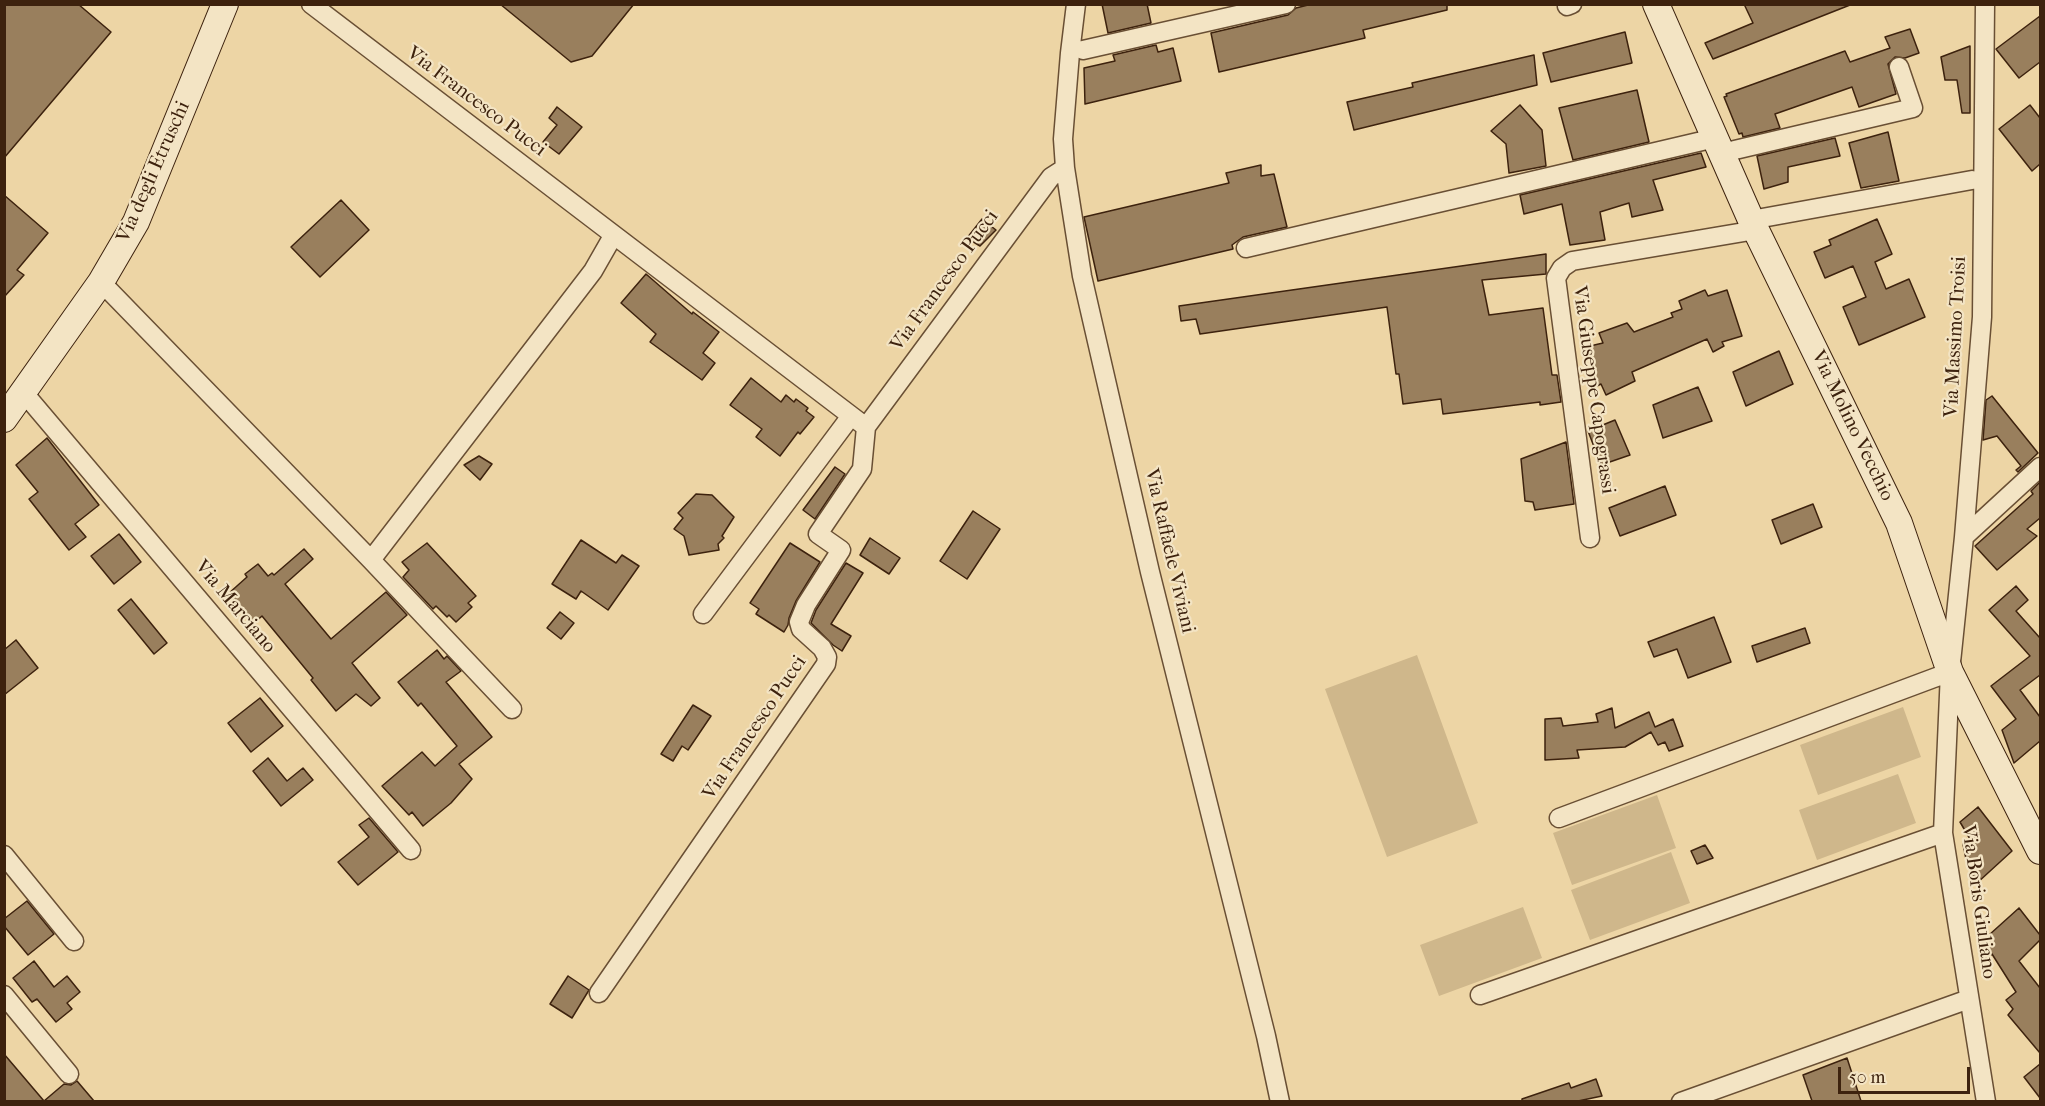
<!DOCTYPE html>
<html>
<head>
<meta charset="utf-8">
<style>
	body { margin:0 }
	#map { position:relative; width:2045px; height:1106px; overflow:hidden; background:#edd5a5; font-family:"IM FELL French Canon",serif }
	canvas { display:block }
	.frame { position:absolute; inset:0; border:6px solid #3d220e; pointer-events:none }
	.scale { position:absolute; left:1838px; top:1067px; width:132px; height:27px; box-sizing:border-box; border:3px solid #3d220e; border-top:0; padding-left:8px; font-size:18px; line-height:21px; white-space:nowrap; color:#3d220e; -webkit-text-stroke:4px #f3e4c4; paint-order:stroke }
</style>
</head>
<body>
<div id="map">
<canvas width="2045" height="1106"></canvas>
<div class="frame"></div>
<div class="scale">50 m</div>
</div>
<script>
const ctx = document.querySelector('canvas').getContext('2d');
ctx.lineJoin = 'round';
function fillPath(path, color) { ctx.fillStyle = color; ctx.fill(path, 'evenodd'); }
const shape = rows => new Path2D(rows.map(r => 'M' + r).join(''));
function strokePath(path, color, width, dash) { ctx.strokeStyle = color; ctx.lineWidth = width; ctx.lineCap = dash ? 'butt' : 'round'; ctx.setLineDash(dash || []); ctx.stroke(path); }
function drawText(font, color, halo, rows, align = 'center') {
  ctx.font = font + ' "IM FELL French Canon",serif'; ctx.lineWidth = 4.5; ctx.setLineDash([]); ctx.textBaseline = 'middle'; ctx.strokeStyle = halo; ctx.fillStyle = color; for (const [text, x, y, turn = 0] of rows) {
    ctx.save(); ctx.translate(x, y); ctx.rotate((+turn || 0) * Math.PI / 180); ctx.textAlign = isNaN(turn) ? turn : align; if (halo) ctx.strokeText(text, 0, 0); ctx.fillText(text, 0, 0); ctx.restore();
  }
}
fillPath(shape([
	[1417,655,1478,823,1387,857,1325,689],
	[1903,707,1921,757,1818,795,1800,745],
	[1898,774,1916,823,1817,860,1799,810],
	[1657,795,1676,848,1572,885,1553,833],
	[1671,852,1690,903,1590,940,1571,890],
	[1523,907,1542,958,1439,996,1420,945]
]), '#cfb78b');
const building = shape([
	[4,4,78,4,111,32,4,158,4,4],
	[500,4,634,4,592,56,571,62,500,4],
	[1102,4,1147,4,1151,23,1108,33,1102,4],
	[1312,4,1447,4,1447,10,1363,30,1365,38,1219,72,1211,33,1288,15,1296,8,1312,4],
	[1744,4,1850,4,1850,5,1713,59,1705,43,1753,23,1744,4],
	[2040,16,2040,62,2019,78,1996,49,2040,16],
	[1910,29,1919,53,1905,58,1895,57,1888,64,1896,94,1859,107,1852,87,1775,114,1780,128,1743,137,1742,133,1739,134,1724,97,1727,96,1726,94,1845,51,1850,62,1890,48,1885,37,1910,29],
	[1625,32,1632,63,1551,82,1543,53,1625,32],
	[1156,45,1158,52,1173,48,1181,81,1085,104,1084,68,1115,61,1113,55,1156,45],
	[1970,46,1970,113,1962,113,1957,80,1945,80,1941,57,1970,46],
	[1534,55,1537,85,1354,130,1347,102,1413,87,1412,83,1534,55],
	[1637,90,1649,142,1573,160,1559,108,1637,90],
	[1520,105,1542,130,1546,166,1509,173,1506,144,1491,131,1520,105],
	[2030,105,2040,118,2040,164,2032,171,1999,129,2030,105],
	[557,107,582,127,559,154,543,142,557,125,549,118,557,107],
	[1888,132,1899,181,1861,188,1849,143,1888,132],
	[1835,138,1840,156,1788,167,1788,182,1764,189,1757,156,1835,138],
	[1701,153,1706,167,1653,180,1663,210,1632,217,1629,203,1600,212,1605,240,1570,245,1562,204,1524,214,1520,195,1701,153],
	[1261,165,1261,176,1274,174,1287,227,1243,237,1232,245,1233,249,1098,281,1084,217,1229,183,1226,173,1261,165],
	[4,195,48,233,17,270,24,275,4,297,4,195],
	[341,200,369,230,320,277,291,247,341,200],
	[982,219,996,230,980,246,967,238,982,219],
	[1877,219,1892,254,1875,262,1886,289,1909,279,1925,317,1859,345,1843,307,1866,297,1853,266,1825,278,1814,252,1831,245,1829,240,1877,219],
	[1546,254,1546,274,1482,280,1489,315,1543,308,1552,375,1557,375,1561,402,1540,405,1540,402,1443,414,1441,399,1403,404,1399,374,1396,374,1387,307,1200,334,1196,319,1181,321,1179,306,1546,254],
	[646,274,692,314,693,312,719,332,703,353,715,363,702,380,650,342,656,334,621,303,646,274],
	[1705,290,1708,296,1727,290,1742,336,1722,342,1724,346,1713,352,1707,339,1632,372,1635,381,1606,395,1601,384,1597,386,1589,365,1593,364,1587,352,1592,350,1590,346,1603,343,1599,333,1627,323,1634,332,1673,317,1671,313,1682,309,1679,301,1705,290],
	[1779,351,1793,384,1746,406,1733,372,1779,351],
	[751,378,781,402,786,395,794,402,796,399,808,408,806,411,814,417,800,434,798,432,780,456,756,437,762,429,730,405,751,378],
	[1698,387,1712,421,1663,438,1653,405,1698,387],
	[1992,396,2038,453,2018,472,2016,470,2021,466,1997,436,1983,440,1986,400,1992,396],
	[1615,420,1630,455,1601,465,1588,431,1615,420],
	[47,438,99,505,75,524,86,537,69,550,29,499,38,492,16,465,47,438],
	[1566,442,1574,504,1535,510,1533,502,1525,501,1521,459,1566,442],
	[479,456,492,464,480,480,464,465,479,456],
	[835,467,845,474,815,519,803,510,835,467],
	[2040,482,2040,518,2027,529,2037,536,1997,570,1975,546,2033,494,2031,491,2040,482],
	[1665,486,1676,515,1620,536,1609,508,1665,486],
	[696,494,712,495,734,517,722,536,724,538,718,544,719,550,689,555,684,536,674,529,683,518,678,513,696,494],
	[1813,504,1822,527,1781,544,1772,520,1813,504],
	[973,511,1000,529,967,579,940,561,973,511],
	[119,534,141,562,114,584,91,556,119,534],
	[870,538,900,558,889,574,860,555,870,538],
	[581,540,616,563,622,555,639,566,608,610,581,591,576,599,552,584,581,540],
	[427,543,476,596,468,603,472,607,456,622,449,615,447,617,436,606,433,609,403,577,409,570,402,562,427,543],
	[790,543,820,562,796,601,789,618,788,625,784,632,756,614,759,609,750,603,790,543],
	[304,549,313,559,285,584,331,639,386,592,407,615,352,663,380,698,371,706,356,694,336,711,311,680,313,678,262,616,253,624,228,594,247,577,245,574,258,564,268,576,272,573,274,575,304,549],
	[846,563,863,573,831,624,851,636,842,651,833,645,811,623,816,610,846,563],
	[2016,586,2028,600,2016,611,2040,638,2040,675,2020,690,2040,717,2040,741,2014,763,2002,730,2016,719,1991,686,2030,656,1989,610,2016,586],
	[131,599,167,643,154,654,118,610,131,599],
	[560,612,574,623,561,639,547,628,560,612],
	[1714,617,1731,662,1688,678,1677,649,1654,657,1648,642,1714,617],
	[1805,628,1810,643,1757,662,1752,646,1805,628],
	[16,640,38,668,4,695,4,650,16,640],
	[437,650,444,659,447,656,461,671,446,682,492,737,459,764,472,779,451,803,423,826,412,812,409,815,382,786,422,752,435,766,457,746,421,703,418,706,398,682,437,650],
	[260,698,283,726,251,752,228,723,260,698],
	[693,705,711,716,688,750,682,746,673,761,661,754,693,705],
	[1612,708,1615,728,1649,712,1655,727,1673,719,1683,746,1669,751,1665,742,1658,745,1651,732,1625,747,1577,750,1579,758,1545,760,1545,719,1561,718,1563,726,1598,722,1596,714,1612,708],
	[268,758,287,781,303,768,313,780,281,806,253,771,268,758],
	[1978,807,2012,851,1977,883,1967,864,1963,844,1970,839,1960,822,1978,807],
	[369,818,398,852,358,885,338,862,369,837,359,825,369,818],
	[1705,845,1713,858,1697,864,1691,851,1705,845],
	[27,901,54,934,28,955,4,926,4,919,27,901],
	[2019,908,2040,935,2040,940,2019,961,2040,988,2040,1053,2008,1015,2013,1009,2006,1000,2016,992,1992,954,1986,959,1979,944,2019,908],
	[34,961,54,987,67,976,80,992,67,1003,72,1009,56,1022,37,999,32,1002,13,978,34,961],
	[568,976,589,990,572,1018,550,1004,568,976],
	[4,1054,44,1101,64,1084,71,1085,77,1081,94,1101,4,1101,4,1054],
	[1847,1058,1861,1101,1812,1101,1803,1075,1847,1058],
	[2040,1064,2040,1098,2024,1077,2040,1064],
	[1596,1079,1602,1096,1578,1101,1522,1101,1522,1099,1569,1083,1571,1088,1596,1079]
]);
fillPath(building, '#997f5d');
strokePath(building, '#3d220e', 1.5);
const street = shape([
	[311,4,866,427,1051,177,1065,168],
	[1076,4,1070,53,1063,139,1065,168,1082,276,1150,572,1266,1036,1280,1102],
	[1985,4,1982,317,1964,537,1950,672,1943,833,1986,1102],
	[1567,6,1572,4],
	[1083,50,1286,4],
	[1722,153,1913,108,1899,67],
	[1751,220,1972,180],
	[1246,248,1715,138],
	[101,282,371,560,512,709],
	[24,393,411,850],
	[1964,537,2040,467],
	[1590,538,1556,278,1562,268,1572,261,1756,230],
	[371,560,593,271,613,236],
	[703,614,851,416],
	[1559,818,1950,672],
	[4,855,74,941],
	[599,993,826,664,827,657,822,648,801,629,799,622,806,605,841,550,818,534,862,469,866,427],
	[4,995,69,1074],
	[1480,995,1943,833],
	[1681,1102,1969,999]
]);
const secondary = shape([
	[1656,4,1751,220,1899,523,1950,672,2040,851],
	[4,419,101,282,136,222,225,4]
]);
strokePath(street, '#694f34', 21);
strokePath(secondary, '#3d220e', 28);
strokePath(street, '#f3e4c4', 18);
strokePath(secondary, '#f3e4c4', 26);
drawText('20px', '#3d220e', '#f3e4c4', [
	["Via Francesco Pucci",476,102,37],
	["Via degli Etruschi",154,172,-66],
	["Via Francesco Pucci",945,281,-54],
	["Via Massimo Troisi",1956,337,-87],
	["Via Giuseppe Capograssi",1593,390,82],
	["Via Molino Vecchio",1852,426,64],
	["Via Raffaele Viviani",1169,551,77],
	["Via Marciano",235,607,50],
	["Via Francesco Pucci",755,728,-56],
	["Via Boris Giuliano",1978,902,82]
]);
</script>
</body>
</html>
